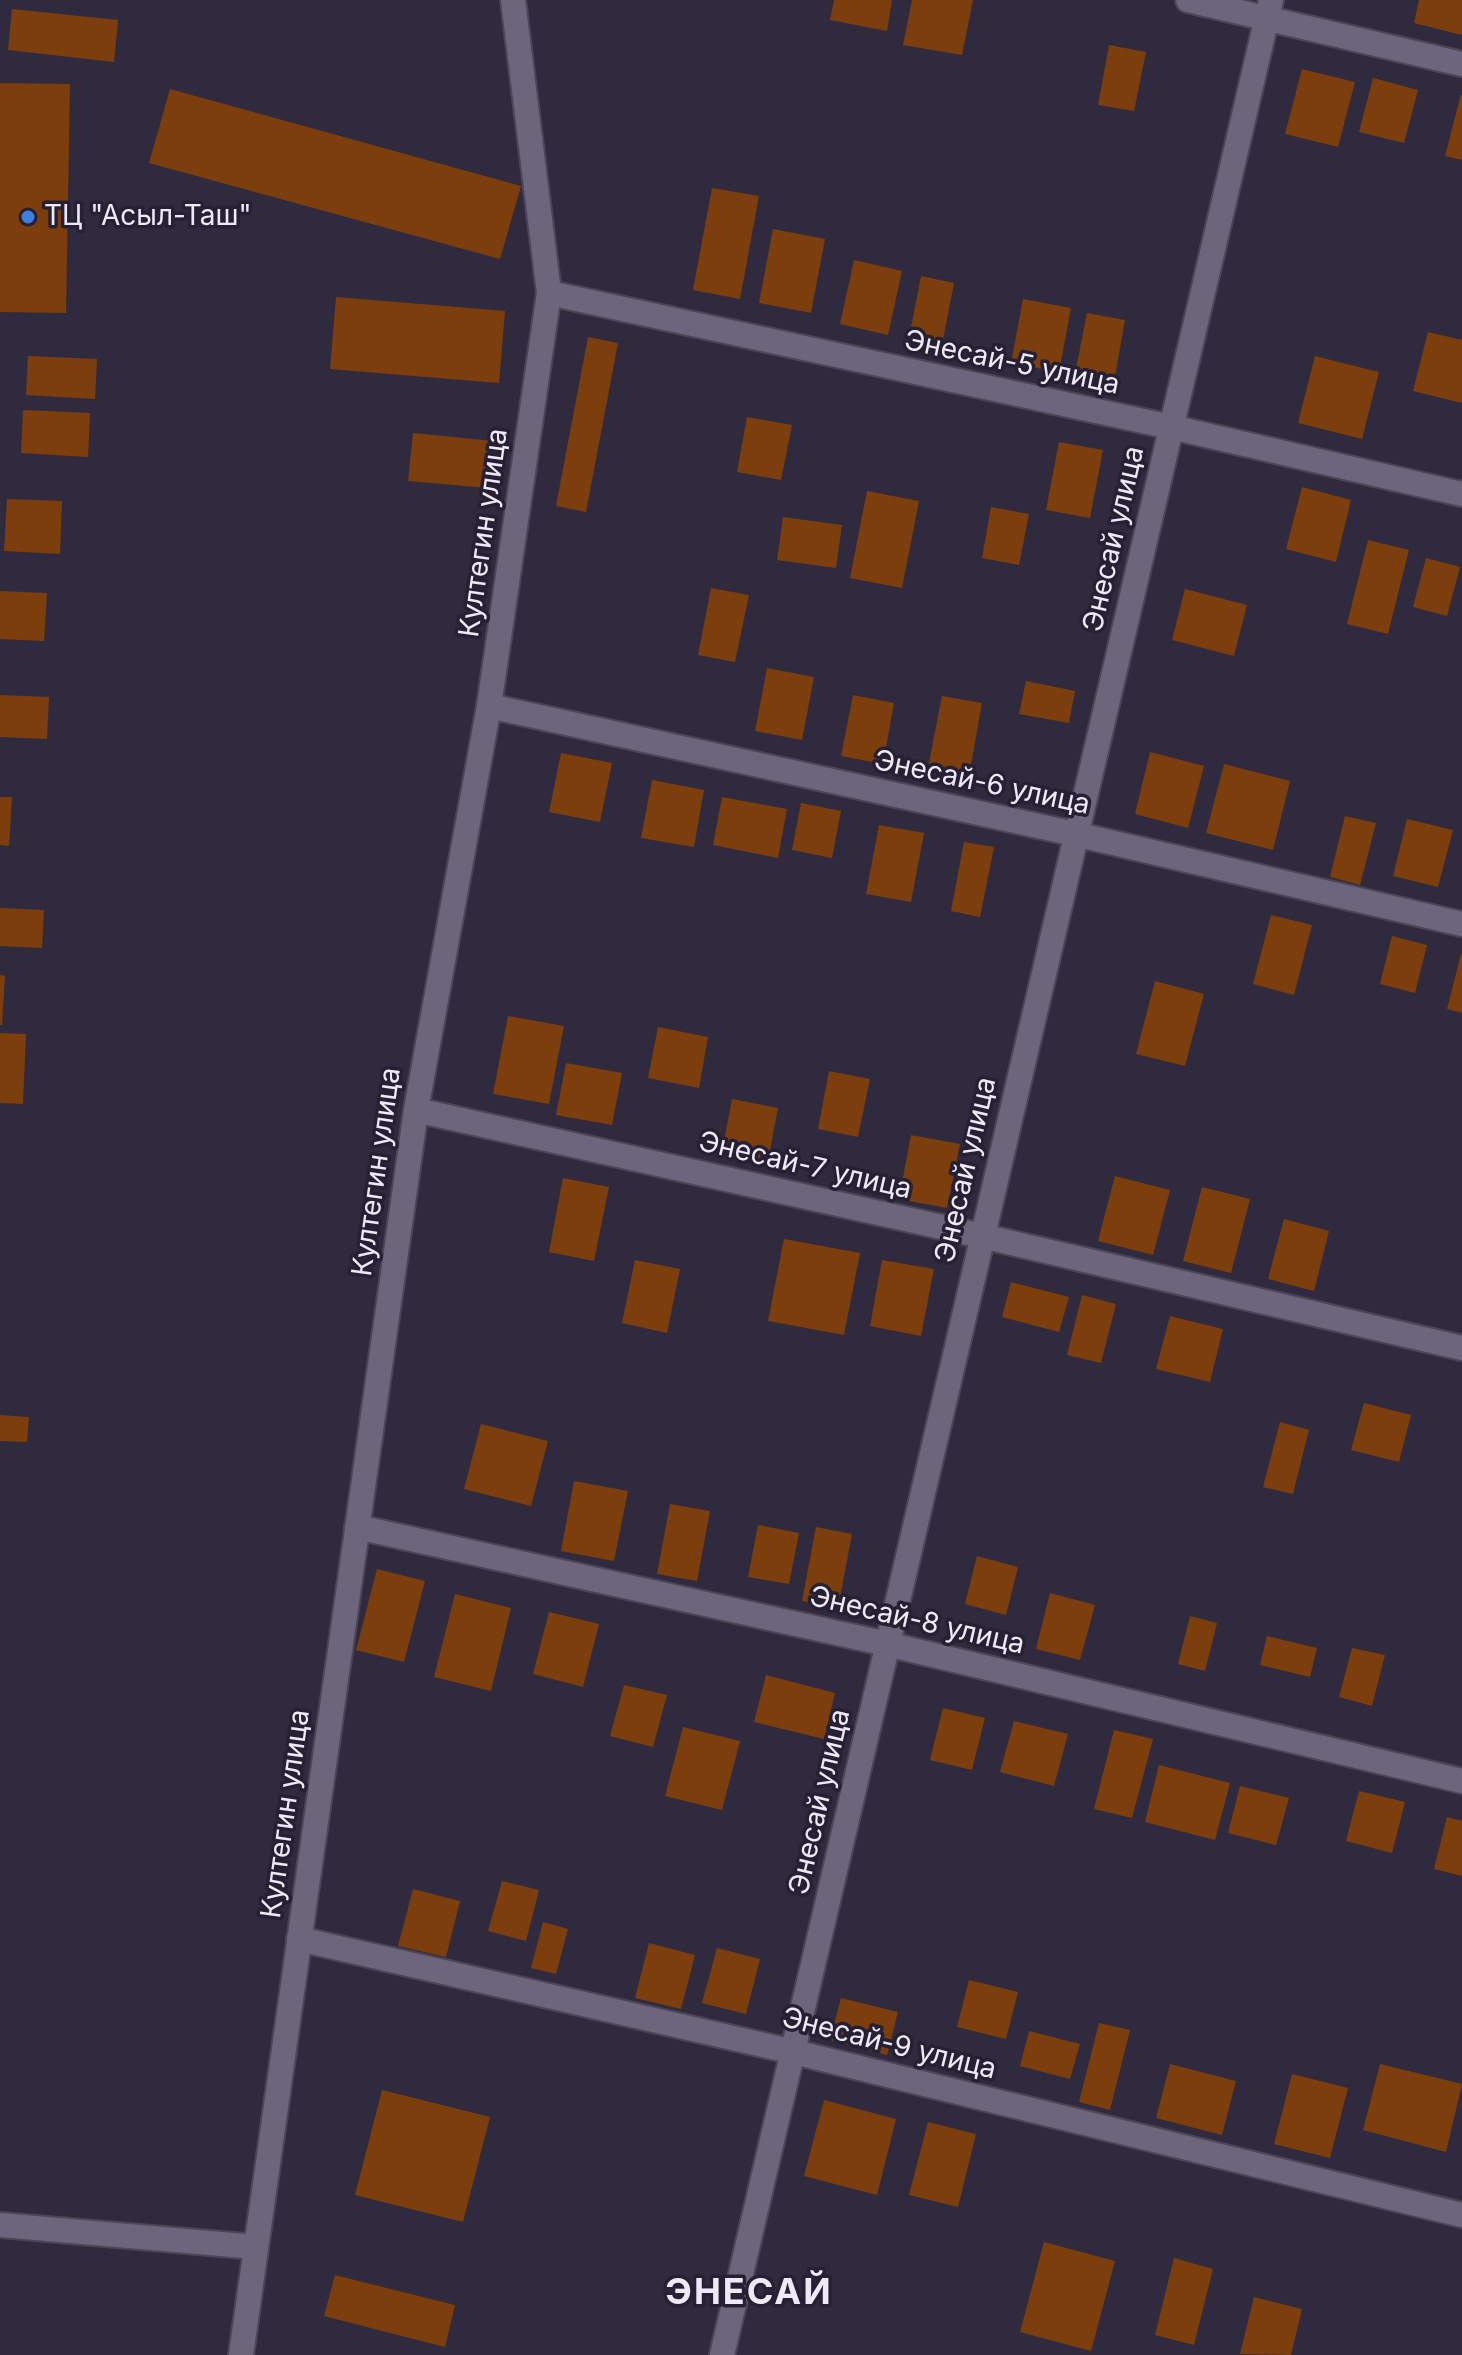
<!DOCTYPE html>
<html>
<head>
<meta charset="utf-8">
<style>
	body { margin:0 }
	canvas { display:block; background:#302a3e }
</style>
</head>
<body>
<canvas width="1462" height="2355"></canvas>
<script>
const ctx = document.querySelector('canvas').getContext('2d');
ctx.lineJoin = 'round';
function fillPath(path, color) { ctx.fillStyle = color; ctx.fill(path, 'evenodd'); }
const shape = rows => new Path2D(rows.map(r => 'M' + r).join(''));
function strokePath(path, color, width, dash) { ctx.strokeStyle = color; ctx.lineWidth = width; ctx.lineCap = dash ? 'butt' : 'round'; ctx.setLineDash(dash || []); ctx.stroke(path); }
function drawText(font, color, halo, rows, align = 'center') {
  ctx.font = font + ' Inter,sans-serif'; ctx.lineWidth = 7; ctx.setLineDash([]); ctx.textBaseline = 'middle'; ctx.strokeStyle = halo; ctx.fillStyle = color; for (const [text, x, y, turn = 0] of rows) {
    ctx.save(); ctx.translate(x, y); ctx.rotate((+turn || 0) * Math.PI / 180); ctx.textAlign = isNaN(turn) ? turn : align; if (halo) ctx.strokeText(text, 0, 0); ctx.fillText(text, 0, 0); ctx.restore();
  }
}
fillPath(shape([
	[834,0,892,0,887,31,830,20],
	[912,0,973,0,962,55,903,45],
	[1419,0,1462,0,1462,35,1414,23],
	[12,9,118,20,114,62,8,50],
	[1109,45,1146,52,1134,111,1098,105],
	[1302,69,1355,82,1338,147,1285,134],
	[1373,78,1418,90,1404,143,1359,132],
	[0,83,70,84,66,313,0,312],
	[170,89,521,186,500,259,149,163],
	[1461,94,1462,95,1462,160,1445,156],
	[712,188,759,196,740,299,693,290],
	[773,229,825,239,811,313,759,303],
	[854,260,902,271,888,335,840,324],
	[921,276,954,283,941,350,908,343],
	[336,297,505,311,499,383,330,369],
	[1023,299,1071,308,1059,372,1011,363],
	[1087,313,1125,320,1114,382,1075,374],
	[1428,332,1462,340,1462,403,1413,391],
	[588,337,618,343,586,512,556,506],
	[28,356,97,359,95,399,26,395],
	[1315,356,1379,372,1362,439,1298,423],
	[23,410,90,413,88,457,21,453],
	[747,417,792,425,781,480,737,472],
	[413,433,493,441,488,488,408,481],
	[1059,442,1103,450,1090,518,1046,510],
	[1302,487,1351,500,1336,562,1286,549],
	[867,491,919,501,902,588,850,578],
	[7,499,62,501,60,554,4,551],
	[991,507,1029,514,1019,565,982,558],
	[783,517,842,525,836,568,777,560],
	[1368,540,1409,550,1388,634,1347,624],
	[1426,558,1460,567,1447,616,1413,607],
	[711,588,749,595,735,662,698,655],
	[1185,589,1247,605,1234,656,1172,640],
	[0,591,47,593,44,641,0,639],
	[767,668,814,677,802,740,755,731],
	[1026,681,1075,691,1069,723,1019,714],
	[0,695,49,697,47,739,0,737],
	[853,695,894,703,883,764,841,756],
	[942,696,982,703,969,776,928,768],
	[1150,752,1204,766,1188,828,1135,814],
	[561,753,612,763,600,822,549,812],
	[1224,764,1290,781,1273,850,1206,833],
	[652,780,704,790,694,847,641,838],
	[0,797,12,797,9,846,0,845],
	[722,797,787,809,778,858,713,845],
	[801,803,841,811,832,858,792,850],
	[1345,816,1376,823,1360,885,1330,877],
	[1407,819,1453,830,1438,887,1393,876],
	[879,825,924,833,911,902,866,894],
	[964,842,994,847,980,917,951,911],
	[0,908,44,910,42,948,0,946],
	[1271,915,1312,925,1294,995,1253,984],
	[1392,936,1427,945,1415,993,1380,984],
	[1461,954,1462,954,1462,1013,1447,1009],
	[0,975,5,976,2,1025,0,1025],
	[1155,981,1204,994,1185,1066,1136,1054],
	[508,1016,564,1026,549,1104,493,1094],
	[658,1027,708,1037,699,1088,648,1078],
	[0,1033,26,1034,23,1104,0,1103],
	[566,1063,622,1073,612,1125,556,1115],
	[829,1071,870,1079,858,1137,818,1129],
	[732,1099,778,1108,768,1161,722,1152],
	[911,1135,960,1144,947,1208,899,1199],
	[1115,1176,1170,1190,1153,1255,1098,1241],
	[563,1178,609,1187,594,1261,549,1252],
	[1202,1187,1250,1199,1231,1273,1183,1261],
	[1284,1219,1329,1231,1314,1291,1268,1279],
	[784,1239,860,1253,844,1335,768,1321],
	[635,1260,680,1269,667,1333,622,1323],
	[882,1260,934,1269,921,1336,870,1326],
	[1011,1282,1069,1297,1059,1332,1002,1317],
	[1082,1295,1116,1304,1101,1363,1067,1355],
	[1170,1316,1223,1329,1210,1382,1156,1369],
	[1364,1403,1411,1415,1399,1462,1351,1450],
	[0,1415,29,1417,27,1442,0,1441],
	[1280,1422,1309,1430,1293,1494,1263,1487],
	[481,1424,548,1441,531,1506,464,1489],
	[574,1481,628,1491,614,1561,561,1551],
	[670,1504,710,1511,697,1581,657,1574],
	[758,1525,799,1533,789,1584,748,1577],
	[816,1527,852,1534,838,1608,802,1601],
	[977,1556,1018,1567,1006,1615,965,1604],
	[377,1569,425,1581,404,1662,356,1650],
	[1050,1593,1095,1605,1080,1660,1036,1649],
	[455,1594,511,1608,491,1691,434,1677],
	[549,1612,599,1624,583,1687,533,1674],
	[1190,1616,1217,1623,1205,1671,1178,1664],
	[1267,1636,1317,1648,1310,1677,1260,1665],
	[1352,1648,1385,1655,1372,1706,1339,1697],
	[766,1675,835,1693,824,1739,754,1722],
	[624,1685,667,1695,653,1747,610,1736],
	[943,1708,985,1718,972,1770,930,1760],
	[1014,1721,1068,1734,1054,1786,1000,1772],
	[683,1727,740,1741,722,1810,665,1796],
	[1114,1730,1153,1739,1132,1818,1094,1809],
	[1159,1765,1230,1783,1215,1840,1145,1822],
	[1240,1786,1289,1798,1276,1845,1228,1833],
	[1359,1791,1405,1802,1392,1853,1346,1841],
	[1447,1817,1462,1821,1462,1876,1434,1869],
	[502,1881,539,1890,526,1941,488,1931],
	[413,1889,460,1901,446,1957,398,1946],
	[543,1922,568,1929,556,1974,531,1968],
	[649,1943,695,1955,681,2009,635,1998],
	[717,1948,760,1959,746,2014,702,2003],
	[969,1980,1018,1992,1006,2039,957,2027],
	[841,1998,898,2012,887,2055,830,2040],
	[1099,2023,1130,2030,1110,2110,1079,2102],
	[1029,2031,1080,2044,1070,2079,1020,2066],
	[1170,2064,1236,2081,1222,2135,1156,2118],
	[1380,2064,1462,2084,1446,2152,1363,2130],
	[1292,2074,1348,2088,1330,2158,1274,2144],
	[382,2090,490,2117,463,2222,355,2195],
	[824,2100,896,2119,877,2195,804,2176],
	[928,2122,976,2134,958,2207,909,2195],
	[1044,2242,1115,2261,1091,2351,1020,2332],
	[1174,2258,1213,2269,1194,2345,1155,2335],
	[335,2275,455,2305,445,2347,324,2316],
	[1254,2297,1302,2309,1291,2355,1240,2354]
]), '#7b3e0c');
const minor = shape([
	[1188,0,1462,64],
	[549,293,1171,427,1462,494],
	[489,706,1075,834,1462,924],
	[416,1110,982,1236,1462,1348],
	[357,1527,887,1644,1462,1781],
	[299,1939,794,2052,1462,2215],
	[0,2225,256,2247],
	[241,2355,416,1110,489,706,549,293,513,0],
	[722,2355,1271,0]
]);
strokePath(minor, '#4b4656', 28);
strokePath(minor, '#6c667d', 24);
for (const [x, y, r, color] of [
	[28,217,8,"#3f7fe0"]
]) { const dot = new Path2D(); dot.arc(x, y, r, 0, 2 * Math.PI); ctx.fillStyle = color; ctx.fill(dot); strokePath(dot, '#262034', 3); }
drawText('28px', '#ede9f6', '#262034', [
	["ТЦ \"Асыл-Таш\"",44,217]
], 'left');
drawText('28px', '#ede9f6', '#262034', [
	["Энесай-5 улица",1012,363,12],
	["Култегин улица",484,533,-82],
	["Энесай улица",1114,539,-77],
	["Энесай-6 улица",982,783,12],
	["Энесай-7 улица",805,1166,13],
	["Энесай улица",966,1170,-77],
	["Култегин улица",377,1172,-82],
	["Энесай-8 улица",917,1621,13],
	["Энесай улица",820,1802,-77],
	["Култегин улица",286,1814,-82],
	["Энесай-9 улица",889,2044,14]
]);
ctx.letterSpacing = '2px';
drawText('bold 36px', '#ede9f6', '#262034', [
	["ЭНЕСАЙ",749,2293]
]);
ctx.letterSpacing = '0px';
</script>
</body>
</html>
